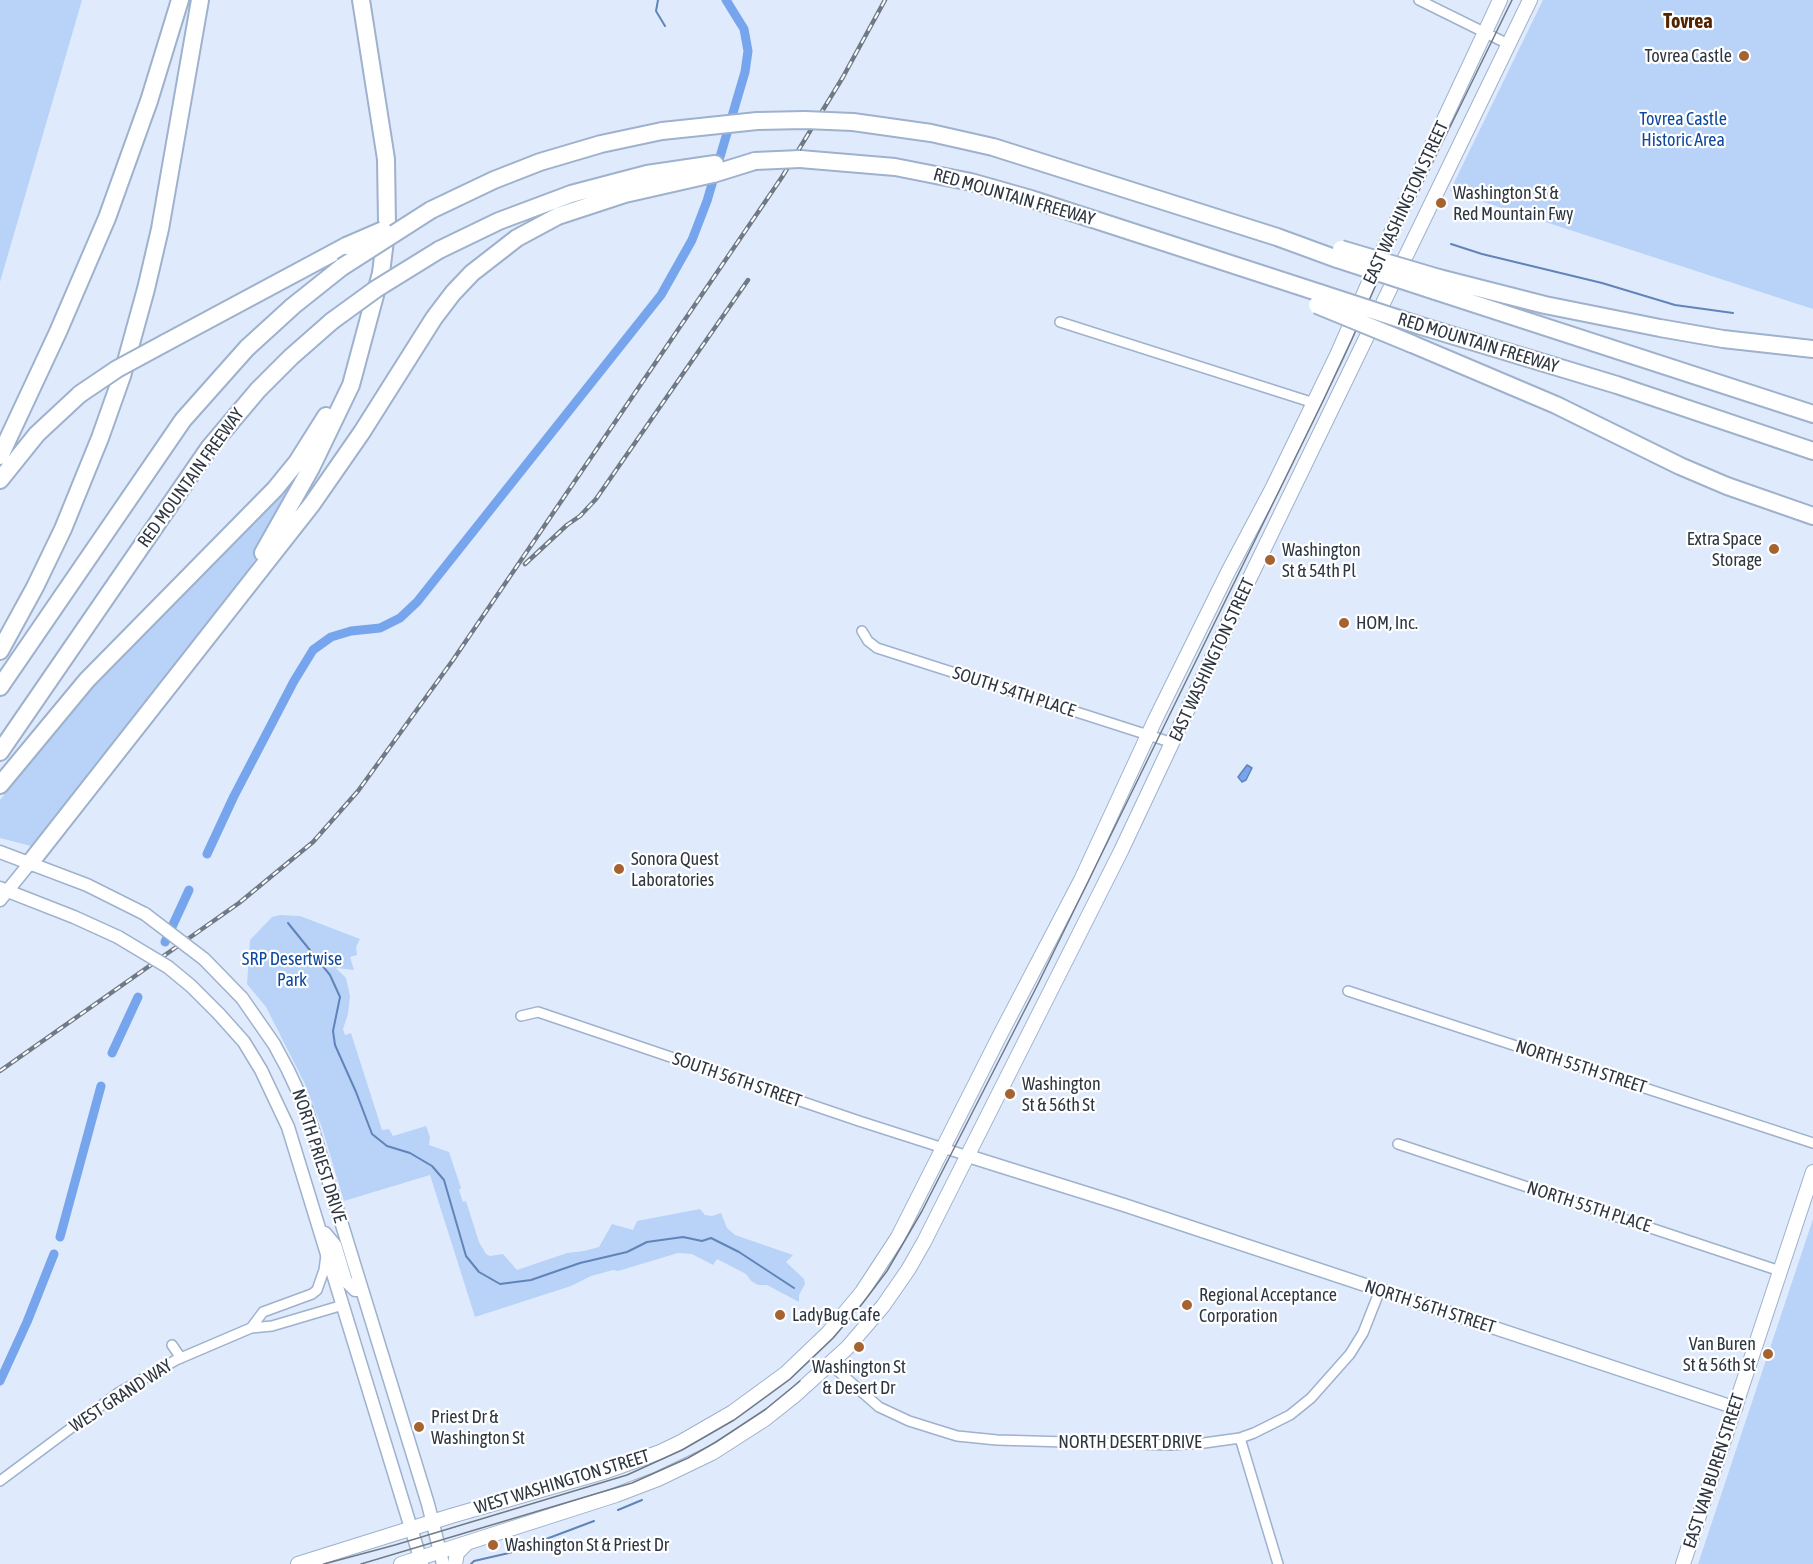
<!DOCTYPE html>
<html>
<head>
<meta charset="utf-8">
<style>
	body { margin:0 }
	canvas { display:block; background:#dfebfd }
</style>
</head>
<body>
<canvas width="1813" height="1564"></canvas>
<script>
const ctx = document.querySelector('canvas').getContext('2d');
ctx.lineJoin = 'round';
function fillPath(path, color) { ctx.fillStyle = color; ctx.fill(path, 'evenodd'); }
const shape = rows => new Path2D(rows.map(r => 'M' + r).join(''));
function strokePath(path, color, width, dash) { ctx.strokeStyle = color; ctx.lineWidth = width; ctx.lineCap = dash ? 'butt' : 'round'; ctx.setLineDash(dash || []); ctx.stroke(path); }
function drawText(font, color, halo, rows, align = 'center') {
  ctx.font = font + ' "Asap Condensed",sans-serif'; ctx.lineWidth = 4.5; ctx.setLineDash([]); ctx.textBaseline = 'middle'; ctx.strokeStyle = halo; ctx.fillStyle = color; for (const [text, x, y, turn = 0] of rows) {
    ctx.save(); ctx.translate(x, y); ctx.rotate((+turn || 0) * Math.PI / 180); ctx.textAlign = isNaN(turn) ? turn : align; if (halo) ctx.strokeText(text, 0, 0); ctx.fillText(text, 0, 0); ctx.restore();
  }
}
fillPath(shape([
	[0,0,82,0,0,282],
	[1543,0,1813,0,1813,309,1450,191],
	[292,483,298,486,264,547,221,608,58,818,31,846,0,838,0,800,53,733,95,685,273,505],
	[280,915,300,916,360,939,356,947,357,955,350,957,354,970,336,968,346,978,350,996,348,1014,343,1029,345,1035,351,1033,382,1130,389,1129,393,1136,426,1126,430,1137,429,1145,449,1152,461,1188,459,1190,463,1202,466,1201,479,1242,486,1254,490,1256,503,1254,517,1270,567,1253,584,1251,599,1247,612,1224,633,1230,637,1221,700,1209,705,1215,712,1216,721,1213,727,1228,735,1235,793,1255,786,1262,804,1279,805,1284,799,1295,799,1302,767,1285,758,1285,751,1281,746,1274,717,1259,713,1265,692,1254,678,1253,618,1271,613,1270,591,1276,571,1286,475,1317,430,1175,344,1201,322,1128,305,1084,266,1007,247,984,250,940,272,917],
	[1813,1219,1813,1564,1698,1564]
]), '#b8d2f8');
const water = shape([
	[1247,765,1252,768,1246,780,1242,782,1238,777,1247,765]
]);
fillPath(water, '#76a5ed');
strokePath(water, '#6084b9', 1.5);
strokePath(shape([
	[658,0,656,11,665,26],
	[1451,244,1482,254,1602,283,1675,305,1733,313],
	[288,923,330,975,340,997,333,1031,335,1045,356,1092,372,1134,387,1146,410,1153,432,1166,444,1180,466,1256,479,1272,500,1284,531,1280,580,1263,627,1252,647,1242,683,1237,702,1241,711,1238,739,1252,794,1288],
	[618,1510,642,1500],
	[471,1564,474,1561,509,1553,594,1521]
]), '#6084b9', 2);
strokePath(shape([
	[207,854,234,796,294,681,313,650,331,637,351,631,380,628,400,618,417,602,661,295,692,240,707,201,745,72,748,51,744,29,726,0],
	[165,942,189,890],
	[112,1053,138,997],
	[60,1237,101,1086],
	[0,1381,27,1322,54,1254]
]), '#76a5ed', 9);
const street = shape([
	[1419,0,1508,44],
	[1060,322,1314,403],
	[862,631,868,641,877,648,1173,743],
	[1348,991,1813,1143],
	[521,1016,538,1012,859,1121,968,1156],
	[1398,1144,1780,1271],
	[251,1328,263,1312,312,1294,317,1290,324,1270,326,1255],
	[172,1345,181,1358],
	[830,1364,879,1407,909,1421,957,1436,997,1440,1170,1445,1204,1443,1240,1438,1254,1433,1290,1415,1311,1398,1350,1354,1363,1333,1380,1290],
	[1240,1438,1278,1564],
	[0,1481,118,1393,176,1360,251,1328,272,1326,343,1305]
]);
const secondary = shape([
	[0,852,87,885,145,914],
	[0,888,74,917,118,937],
	[0,900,30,863],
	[242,998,274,1044,288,1070,307,1111,428,1504,443,1564],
	[219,1014,244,1042,261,1070,288,1127,422,1564],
	[968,1156,1124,1205,1736,1408],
	[325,1233,335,1245,346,1281,355,1290,362,1290]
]);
const primary = shape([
	[298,1564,451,1516,607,1471,660,1452,681,1442,733,1412,785,1374,828,1333,862,1292,898,1237,1000,1035,1081,880,1155,720,1228,572,1272,489,1337,355,1384,248,1500,0],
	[401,1564,616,1495,658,1479,712,1453,765,1419,794,1396,847,1348,883,1306,908,1270,924,1242,1121,851,1243,592,1530,0],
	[455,1564,457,1553,467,1543],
	[1683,1564,1813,1172]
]);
const highway = shape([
	[853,122,931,133,993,147,1277,237,1337,259],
	[800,159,895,167,971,182,1031,199,1320,293],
	[431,210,494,180,540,162,601,144,662,131],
	[439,250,499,221,571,194,647,174,715,164],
	[1439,278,1545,305,1660,328,1723,339,1813,349],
	[1435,291,1813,414],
	[1418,325,1617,385,1813,451],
	[165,343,346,246],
	[1412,344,1556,405,1680,466,1727,486,1813,516],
	[0,456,58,332,107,218,149,101,180,0],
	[0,480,37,434,80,394],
	[263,553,311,468,351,385,381,273,387,224,386,159,361,0],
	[0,651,35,587,63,529,100,438,122,376,146,289,160,229,200,0],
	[0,687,183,420,247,348,293,306,342,267],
	[0,752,209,448,258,390,291,357,332,321],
	[0,785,87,680,275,489,297,462,326,416],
	[30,863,312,504,362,432,434,318,453,293,472,273,517,238,558,216,625,194,713,174,755,161]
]);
strokePath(street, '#9eb1cd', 12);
strokePath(secondary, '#9eb1cd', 15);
strokePath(primary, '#9eb1cd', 16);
strokePath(highway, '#9eb1cd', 20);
strokePath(street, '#fff', 9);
strokePath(secondary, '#fff', 12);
strokePath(primary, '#fff', 14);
strokePath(highway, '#fff', 16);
strokePath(shape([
	[324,1564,395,1545,627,1475,682,1450,734,1420,790,1379,833,1338,862,1304,887,1271,922,1211,1037,986,1323,401,1352,339,1405,219,1512,0],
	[361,1564,632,1483,688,1458,716,1442,766,1409,800,1381]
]), '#707a87', 1.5);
const rail = shape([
	[525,564,567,525,580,516,596,499,748,280],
	[0,1071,239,903,313,842,358,791,453,660,782,177,843,77,885,0]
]);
strokePath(rail, '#707a87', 4.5);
strokePath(rail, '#fff', 2, [7]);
const secondaryBridge = shape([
	[145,914,204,959,242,998],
	[118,937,168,967,191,986,219,1014]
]);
const highwayBridge = shape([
	[662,131,757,121,805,120,853,122],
	[755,161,800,159],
	[346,246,383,230],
	[1341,249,1439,278],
	[1337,259,1435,291],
	[342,267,431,210],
	[1320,293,1418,325],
	[1317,305,1412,344],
	[332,321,376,289,439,250],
	[80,394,117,369,165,343]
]);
strokePath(secondaryBridge, '#9eb1cd', 15, []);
strokePath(highwayBridge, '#9eb1cd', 20, []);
strokePath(secondaryBridge, '#fff', 12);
strokePath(highwayBridge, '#fff', 16);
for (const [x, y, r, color] of [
	[1744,56,6,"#a56330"],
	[1441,203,6,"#a56330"],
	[1774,549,6,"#a56330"],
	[1270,560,6,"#a56330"],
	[1344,623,6,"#a56330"],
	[619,869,6,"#a56330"],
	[1010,1094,6,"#a56330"],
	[1187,1305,6,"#a56330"],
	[780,1315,6,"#a56330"],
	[859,1347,6,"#a56330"],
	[1768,1354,6,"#a56330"],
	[419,1427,6,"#a56330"],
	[493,1545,6,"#a56330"]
]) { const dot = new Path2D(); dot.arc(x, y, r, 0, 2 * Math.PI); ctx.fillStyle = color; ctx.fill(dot); strokePath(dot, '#fff', 2); }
drawText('18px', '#2e3641', '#fff', [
	["Tovrea Castle",1732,56,"right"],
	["Washington St &",1453,193],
	["Red Mountain Fwy",1453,214],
	["Extra Space",1762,539,"right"],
	["Storage",1762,560,"right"],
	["Washington",1282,550],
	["St & 54th Pl",1282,571],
	["HOM, Inc.",1356,623],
	["Sonora Quest",631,859],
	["Laboratories",631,880],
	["Washington",1022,1084],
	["St & 56th St",1022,1105],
	["Regional Acceptance",1199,1295],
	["Corporation",1199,1316],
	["LadyBug Cafe",792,1315],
	["Van Buren",1756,1344,"right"],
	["St & 56th St",1756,1365,"right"],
	["Washington St",859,1367,"center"],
	["& Desert Dr",859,1388,"center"],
	["Priest Dr &",431,1417],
	["Washington St",431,1438],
	["Washington St & Priest Dr",505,1545]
], 'left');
drawText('18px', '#0d499c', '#fff', [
	["Tovrea Castle",1683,119],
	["Historic Area",1683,140],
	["SRP Desertwise",292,959],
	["Park",292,980]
]);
drawText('18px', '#2e3641', '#fff', [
	["RED MOUNTAIN FREEWAY",1014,197,16],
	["EAST WASHINGTON STREET",1406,203,-65],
	["RED MOUNTAIN FREEWAY",1478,343,17],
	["RED MOUNTAIN FREEWAY",191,478,-54],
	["EAST WASHINGTON STREET",1212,660,-65],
	["SOUTH 54TH PLACE",1014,692,18],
	["NORTH 55TH STREET",1581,1067,18],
	["SOUTH 56TH STREET",737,1080,19],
	["NORTH PRIEST DRIVE",319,1156,72],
	["NORTH 55TH PLACE",1589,1207,18],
	["NORTH 56TH STREET",1430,1307,18],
	["WEST GRAND WAY",121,1396,-33],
	["NORTH DESERT DRIVE",1130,1442],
	["EAST VAN BUREN STREET",1714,1471,-72],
	["WEST WASHINGTON STREET",562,1482,-17]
]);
drawText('bold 20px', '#502500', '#fff', [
	["Tovrea",1688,22]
]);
</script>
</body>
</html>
